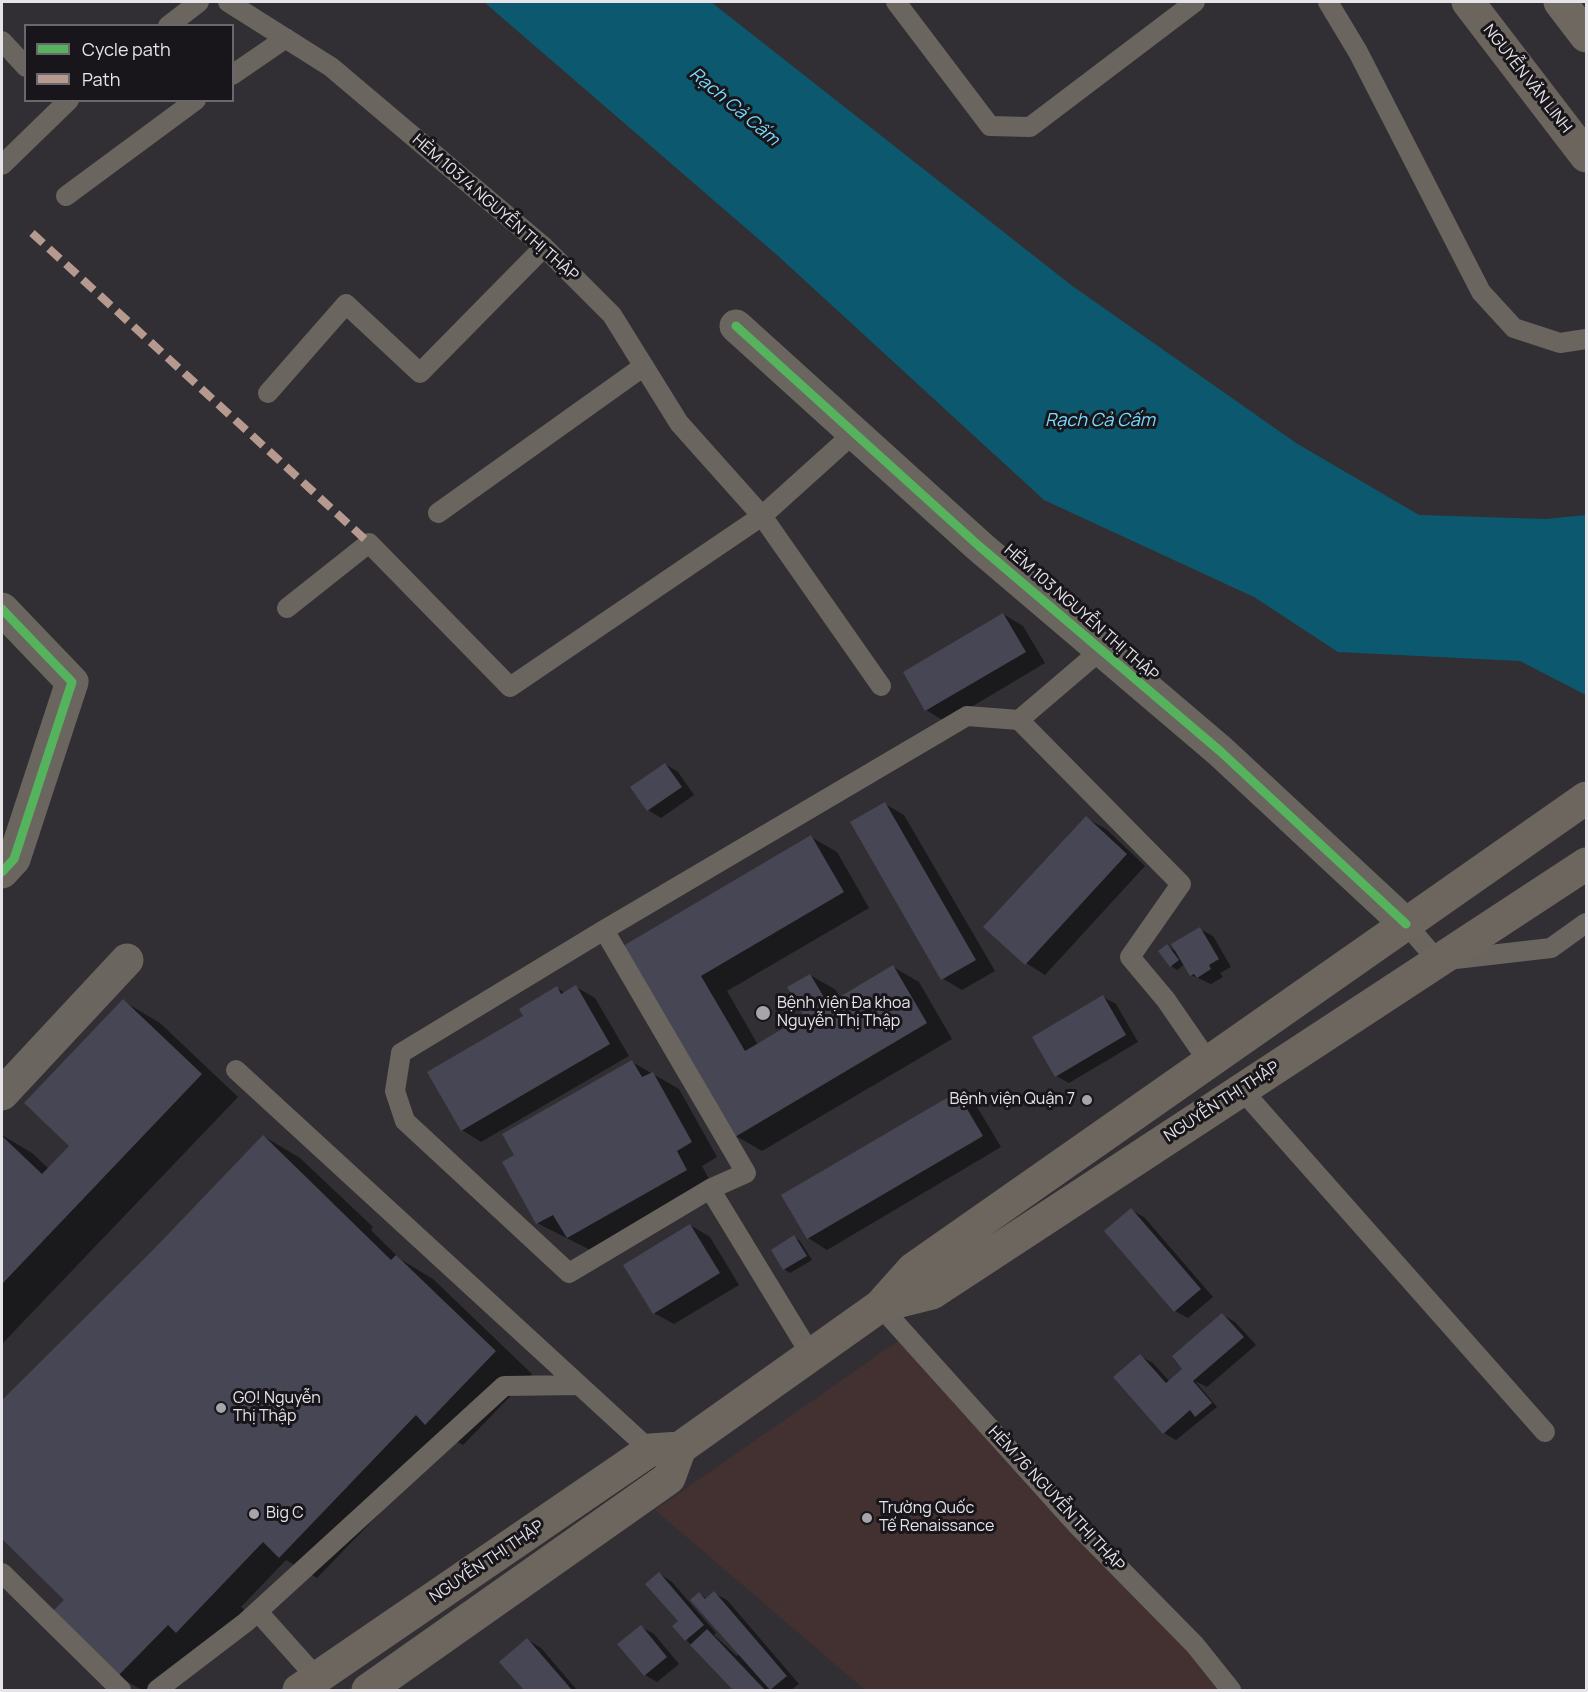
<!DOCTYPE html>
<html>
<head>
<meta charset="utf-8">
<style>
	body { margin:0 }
	#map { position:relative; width:1588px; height:1692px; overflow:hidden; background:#312f33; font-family:Manrope,sans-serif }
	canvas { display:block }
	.frame { position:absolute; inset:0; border:3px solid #e6e4e9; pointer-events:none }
	.legend { position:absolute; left:24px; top:24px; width:210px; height:78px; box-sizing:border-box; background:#18161a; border:2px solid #6a686d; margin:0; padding:8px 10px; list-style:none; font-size:18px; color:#e6e4e9 }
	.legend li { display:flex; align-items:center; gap:12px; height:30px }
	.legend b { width:30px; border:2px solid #6a686d }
</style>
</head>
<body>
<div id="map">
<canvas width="1588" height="1692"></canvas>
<div class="frame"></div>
<ul class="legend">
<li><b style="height:8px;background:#56b35d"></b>Cycle path</li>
<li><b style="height:8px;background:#b69a8f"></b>Path</li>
</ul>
</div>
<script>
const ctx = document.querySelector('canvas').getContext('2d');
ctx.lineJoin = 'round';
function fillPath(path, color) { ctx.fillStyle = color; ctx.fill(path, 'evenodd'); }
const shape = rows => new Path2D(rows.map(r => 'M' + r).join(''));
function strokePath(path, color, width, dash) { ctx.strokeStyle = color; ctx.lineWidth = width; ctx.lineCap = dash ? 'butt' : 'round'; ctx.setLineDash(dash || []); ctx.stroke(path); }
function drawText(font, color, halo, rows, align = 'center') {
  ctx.font = font + ' Manrope,sans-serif'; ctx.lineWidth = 6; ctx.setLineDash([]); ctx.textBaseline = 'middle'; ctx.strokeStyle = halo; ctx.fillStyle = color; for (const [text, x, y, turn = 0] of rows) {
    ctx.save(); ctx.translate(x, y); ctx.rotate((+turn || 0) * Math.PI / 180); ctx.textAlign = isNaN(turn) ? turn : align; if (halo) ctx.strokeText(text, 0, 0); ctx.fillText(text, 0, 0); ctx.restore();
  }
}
fillPath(shape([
	[898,1341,1078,1526,1227,1690,865,1690,655,1510]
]), '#423130');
fillPath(shape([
	[484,2,711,2,1071,285,1296,443,1419,515,1546,519,1586,515,1586,695,1520,661,1338,652,1254,597,1044,500,777,255]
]), '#0c596f');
fillPath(shape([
	[1003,614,1023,626,1045,663,946,722,926,710,905,673],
	[665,764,678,772,694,795,661,818,648,810,632,787],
	[885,804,904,815,995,971,962,990,942,978],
	[1086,818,1106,829,1145,866,1045,975,1026,963],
	[811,837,837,852,869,908,727,991,758,1045,806,1017,810,975,836,990,840,998,893,967,919,982,952,1039,762,1151,736,1136,625,946],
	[1200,929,1213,936,1231,967,1220,973,1223,977,1211,984,1191,975,1185,964,1177,970,1171,966,1160,952,1167,946,1177,952],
	[576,987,595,998,629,1056,481,1142,462,1130,525,1017,557,988,565,993],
	[1103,997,1116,1004,1138,1042,1069,1083,1056,1076],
	[123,1001,160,1023,238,1097,2,1344,2,1135,32,1153,49,1169,71,1146],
	[632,1062,679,1089,717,1157,702,1166,712,1185,594,1252,537,1223],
	[957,1093,976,1105,1001,1147,827,1250,808,1238],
	[263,1136,300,1158,373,1227,371,1230,400,1259,433,1279,532,1374,463,1445,440,1432,400,1492,317,1578,286,1560,241,1607,251,1616,162,1690,142,1690,117,1676,67,1599,2,1537,2,1402,152,1253],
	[1131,1210,1144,1217,1213,1297,1188,1318,1175,1311],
	[690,1225,710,1237,739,1285,674,1324,654,1313],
	[794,1237,800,1241,812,1260,790,1273,784,1269,773,1250],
	[1223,1315,1235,1322,1256,1345,1207,1387,1195,1381,1217,1407,1176,1440,1164,1433,1140,1356,1153,1363,1170,1382,1184,1369],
	[660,1574,672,1582,716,1633,714,1635,737,1656,739,1654,700,1594,707,1599,714,1593,727,1600,799,1684,791,1690,735,1690,674,1627,680,1621],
	[641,1627,654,1634,679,1664,657,1682,645,1675],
	[528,1640,541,1648,577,1690,525,1690,502,1662]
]), '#0007');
fillPath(shape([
	[1003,613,1026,652,925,711,903,672],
	[665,763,682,787,647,811,630,787],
	[885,802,976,960,941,980,850,822],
	[1086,816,1127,854,1025,965,983,927],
	[811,835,844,892,701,976,745,1051,804,1016,787,987,810,974,828,1004,893,965,927,1023,735,1137,623,946],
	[1200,927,1219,959,1209,965,1211,969,1197,978,1194,974,1190,976,1171,944],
	[1167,944,1179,960,1170,967,1158,951],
	[576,985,610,1044,461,1131,427,1072,523,1016,519,1009,557,986,561,994],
	[1103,995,1126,1035,1055,1077,1032,1037],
	[123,999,202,1074,2,1284,2,1136,42,1174,69,1146,24,1103],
	[632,1060,642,1077,653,1072,692,1142,677,1151,687,1170,567,1238,553,1215,536,1224,502,1162,514,1155,502,1134],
	[957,1092,983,1136,807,1239,781,1195],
	[263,1135,391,1260,396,1255,496,1351,425,1425,416,1415,279,1558,263,1542,176,1633,168,1625,116,1678,50,1614,64,1600,2,1539,2,1400,152,1251],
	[1131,1208,1201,1289,1174,1312,1104,1231],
	[690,1224,720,1273,653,1314,623,1265],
	[794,1235,807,1256,783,1270,771,1250],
	[1222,1313,1244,1337,1193,1381,1212,1403,1195,1417,1190,1410,1163,1434,1113,1377,1140,1354,1166,1383,1182,1369,1172,1356],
	[659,1572,704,1625,685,1641,672,1626,678,1621,645,1584],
	[714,1591,787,1676,770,1690,690,1600,699,1592,705,1599],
	[641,1625,667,1657,644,1676,617,1644],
	[707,1629,765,1690,733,1690,690,1645],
	[527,1638,572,1690,524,1690,499,1662]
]), '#474654');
strokePath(shape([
	[228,2,331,67,544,247,612,315,679,423,762,516,881,686],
	[896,2,990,126,1030,127,1195,2],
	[1328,2,1358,52,1481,292,1514,328,1560,343,1586,339],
	[168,26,199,2],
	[2,41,26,67],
	[232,75,286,38],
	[2,165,69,100],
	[66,196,196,100],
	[268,393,346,304,420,373,544,247],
	[438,513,644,366],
	[287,608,369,543,510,687,762,516,854,433],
	[1019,720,1101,650],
	[1406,924,1438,961,1551,948,1586,923],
	[604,930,746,1173,710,1189,569,1273,405,1121,395,1091,401,1053,604,930,967,716,1019,720,1181,884,1130,957,1166,1000,1208,1061],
	[236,1070,650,1450],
	[1242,1090,1545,1432],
	[710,1189,811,1355],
	[880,1306,1078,1526,1195,1645,1231,1690],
	[2,1573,121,1690],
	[258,1612,317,1678],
	[157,1690,246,1622,504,1386,579,1385]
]), '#6a655e', 20);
strokePath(shape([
	[736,326,979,546,1220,751,1406,924],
	[2,609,72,682,14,859,2,872],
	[2,1094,127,960]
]), '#6a655e', 33);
strokePath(shape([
	[880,1306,932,1293,1586,864],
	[299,1690,650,1450,680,1448,880,1306,913,1269,1586,798],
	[368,1690,669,1478,680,1448]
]), '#6d665f', 33);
strokePath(shape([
	[1468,2,1586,156]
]), '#6c655e', 33);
strokePath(shape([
	[1560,2,1586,36]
]), '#6f6860', 33);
strokePath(shape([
	[32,233,369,543]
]), '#b69a8f', 8, [15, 8]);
strokePath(shape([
	[736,326,979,546,1220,751,1406,924],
	[2,609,72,682,14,859,2,872]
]), '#56b35d', 9);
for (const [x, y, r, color] of [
	[763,1013,8,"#a7a5a9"],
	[1087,1100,6,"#a7a5a9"],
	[221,1408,6,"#a7a5a9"],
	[254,1514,6,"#a7a5a9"],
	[867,1518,6,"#a7a5a9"]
]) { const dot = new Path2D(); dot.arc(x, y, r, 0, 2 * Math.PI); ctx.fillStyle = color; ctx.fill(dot); strokePath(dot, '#18161a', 2); }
drawText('16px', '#e6e4e9', '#18161a', [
	["NGUYỄN VĂN LINH",1527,79,52],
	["HẺM 103/4 NGUYỄN THỊ THẬP",495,208,41],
	["HẺM 103 NGUYỄN THỊ THẬP",1081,613,41],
	["NGUYỄN THỊ THẬP",1222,1102,-33],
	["HẺM 76 NGUYỄN THỊ THẬP",1056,1499,47],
	["NGUYỄN THỊ THẬP",487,1562,-34]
]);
drawText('16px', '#e6e4e9', '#18161a', [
	["Bệnh viện Đa khoa",777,1004],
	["Nguyễn Thị Thập",777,1022],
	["Bệnh viện Quận 7",1075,1100,"right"],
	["GO! Nguyễn",233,1399],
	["Thị Thập",233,1417],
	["Trường Quốc",879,1509],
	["Tế Renaissance",879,1527],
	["Big C",266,1514]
], 'left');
drawText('italic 18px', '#78daff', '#18161a', [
	["Rạch Cả Cấm",734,107,40],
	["Rạch Cả Cấm",1100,421]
]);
</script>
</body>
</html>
